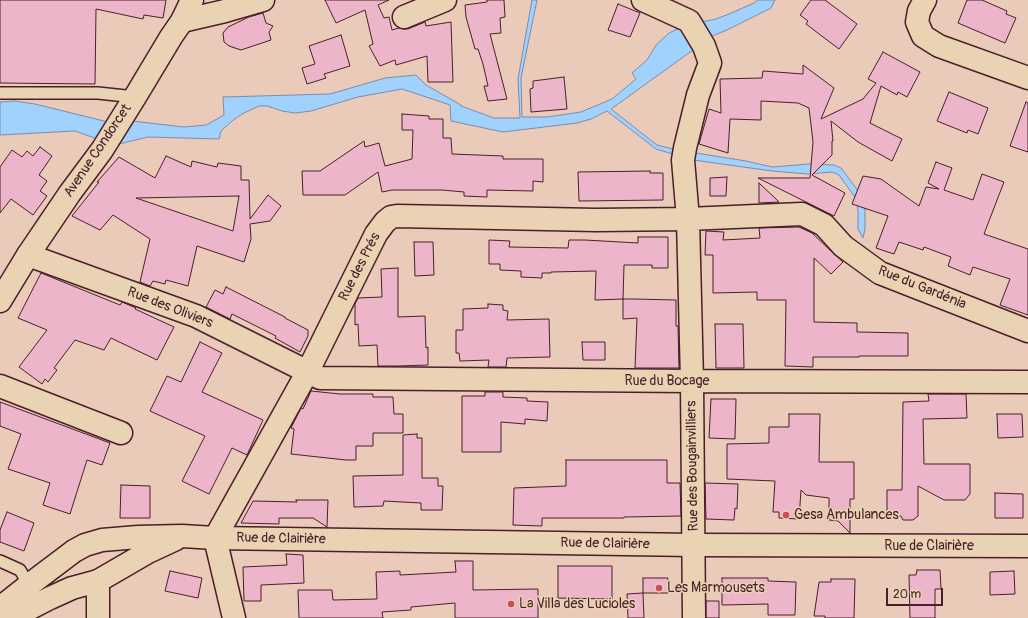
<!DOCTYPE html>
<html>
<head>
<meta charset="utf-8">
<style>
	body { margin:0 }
	#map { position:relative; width:1028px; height:618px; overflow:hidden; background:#eacab9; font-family:Pangolin,sans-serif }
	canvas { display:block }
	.scale { position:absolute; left:886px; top:588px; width:57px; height:18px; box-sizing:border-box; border:2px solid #4a1f2b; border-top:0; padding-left:5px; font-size:12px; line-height:14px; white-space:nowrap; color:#4a1f2b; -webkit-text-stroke:3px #e9d3b2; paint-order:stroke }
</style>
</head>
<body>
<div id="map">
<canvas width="1028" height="618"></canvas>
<div class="scale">20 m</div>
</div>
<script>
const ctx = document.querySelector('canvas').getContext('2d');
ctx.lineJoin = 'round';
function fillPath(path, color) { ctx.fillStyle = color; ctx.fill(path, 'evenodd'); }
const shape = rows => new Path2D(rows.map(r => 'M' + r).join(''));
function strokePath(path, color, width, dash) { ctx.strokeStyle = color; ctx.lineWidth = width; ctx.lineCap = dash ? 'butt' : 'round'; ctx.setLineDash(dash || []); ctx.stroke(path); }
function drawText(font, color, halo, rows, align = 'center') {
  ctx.font = font + ' Pangolin,sans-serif'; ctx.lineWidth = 3; ctx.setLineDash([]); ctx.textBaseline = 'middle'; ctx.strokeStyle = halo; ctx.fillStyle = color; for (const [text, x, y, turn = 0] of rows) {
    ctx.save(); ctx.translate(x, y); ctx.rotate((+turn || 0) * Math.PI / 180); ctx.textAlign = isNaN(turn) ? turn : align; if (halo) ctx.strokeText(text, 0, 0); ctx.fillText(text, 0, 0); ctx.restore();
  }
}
const water = shape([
	[532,0,537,0,521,78,522,117,547,117,581,112,612,99,636,79,632,73,647,60,656,45,669,33,686,25,716,19,729,14,754,3,758,0,775,0,771,8,727,30,707,38,700,45,611,109,657,145,677,150,746,161,772,167,809,164,834,165,841,168,865,200,865,229,863,238,858,229,858,214,857,200,839,175,832,172,808,174,772,171,693,160,656,149,607,111,591,119,577,123,503,132,451,121,450,105,402,89,358,97,311,111,295,113,282,111,267,106,259,106,242,114,232,121,221,131,219,139,148,137,119,144,100,140,75,131,0,135,0,102,15,101,35,104,112,123,132,121,184,127,206,125,224,115,223,97,330,94,385,78,416,75,426,85,461,105,461,106,494,118,520,118,518,79,532,0]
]);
fillPath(water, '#a0d2fd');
strokePath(water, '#7e8aa9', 1);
const building = shape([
	[0,0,166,0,163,18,144,15,143,19,96,9,95,84,0,83,0,0],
	[325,0,389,0,378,5,384,18,389,17,392,30,399,28,403,29,408,29,425,22,426,26,451,22,453,82,428,82,427,56,396,65,395,60,380,66,369,46,373,44,365,10,336,23,325,0],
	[487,0,504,0,505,17,500,18,501,33,490,34,507,99,488,101,484,86,488,86,483,64,478,49,475,49,466,17,465,5,487,2,487,0],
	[811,0,825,0,857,24,839,49,806,24,808,21,800,15,811,0],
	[967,0,982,0,1007,11,1006,14,1016,18,1005,43,958,23,967,0],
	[618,4,640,13,630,37,608,30,618,4],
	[263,13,266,23,273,26,269,32,271,40,241,50,229,46,224,42,223,33,228,27,249,17,263,13],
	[341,35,350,66,324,74,326,78,307,84,302,68,315,64,309,46,341,35],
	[883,52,920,72,907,97,898,92,897,95,881,86,870,123,902,139,892,161,858,142,831,121,833,141,832,141,832,155,812,175,845,193,834,216,758,178,810,178,813,142,809,108,798,103,761,101,761,120,730,119,728,153,699,144,709,109,721,113,720,79,762,78,763,71,803,74,803,65,834,88,821,119,863,99,876,83,868,79,883,52],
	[564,77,567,109,531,112,530,89,533,88,533,81,564,77],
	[949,92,988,108,978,134,968,130,967,133,937,121,949,92],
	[1026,102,1028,103,1028,152,1010,146,1026,102],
	[402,114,429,116,429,119,443,119,443,138,451,138,452,154,503,156,503,159,543,159,543,182,533,181,533,191,487,190,487,197,464,196,464,192,442,190,392,190,382,192,378,172,345,195,303,195,302,171,320,171,364,141,365,147,379,143,385,166,412,159,413,130,402,130,402,114],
	[40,147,52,156,39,175,47,181,40,191,47,196,33,215,11,199,0,213,0,167,12,150,22,157,27,151,33,156,40,147],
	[166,156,191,167,192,161,217,167,218,163,241,166,241,180,249,180,250,219,268,195,281,206,270,221,250,224,251,239,244,262,197,246,188,286,166,280,165,284,153,281,150,286,140,282,150,239,113,215,100,230,72,216,99,182,97,182,119,157,155,178,166,156],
	[239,196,233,231,136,198,239,196],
	[936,162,952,168,944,190,973,200,982,174,1004,182,984,234,1028,249,1028,315,1000,305,1010,279,973,267,970,275,948,266,951,257,924,247,923,250,899,242,894,254,876,248,888,216,852,204,863,176,881,179,919,206,926,187,939,189,928,183,936,162],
	[650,171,650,173,663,173,663,200,579,201,578,172,650,171],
	[727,177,726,196,710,196,710,178,727,177],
	[759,183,776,199,779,202,759,203,759,183],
	[799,227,812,233,834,254,843,262,831,274,814,258,814,322,857,323,857,332,908,333,908,356,859,356,859,357,813,357,813,367,785,366,786,300,757,300,757,292,713,293,713,255,705,255,706,231,724,232,723,240,760,238,759,228,799,227],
	[638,237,668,237,668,268,652,268,652,265,624,265,623,299,595,300,596,271,551,272,551,273,542,273,542,278,521,277,521,271,500,270,500,264,489,264,489,240,510,241,509,247,568,248,569,240,585,240,638,243,638,237],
	[414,242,433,242,434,275,415,276,414,242],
	[398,268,398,317,425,316,426,348,428,347,428,365,399,366,378,366,377,345,359,346,358,324,355,325,355,304,358,298,382,297,381,269,398,268],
	[41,273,120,305,122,302,136,308,135,309,174,327,157,360,111,338,104,350,75,340,54,368,57,370,48,382,45,379,42,384,19,367,47,330,18,318,41,273],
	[226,287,285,317,285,318,308,330,308,336,300,352,275,338,276,336,232,314,230,319,206,307,215,290,223,294,226,287],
	[623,299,634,299,676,300,676,326,678,326,679,368,635,368,637,318,623,319,623,299],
	[488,304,503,305,503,310,508,311,507,320,549,319,550,357,507,358,506,367,488,367,489,360,460,361,459,353,456,353,456,330,463,330,463,309,488,308,488,304],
	[715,324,743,324,744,368,716,368,715,324],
	[200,342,222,353,202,392,263,420,247,455,232,448,209,494,182,481,205,436,150,411,167,376,181,382,200,342],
	[582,342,605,342,605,360,583,360,582,342],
	[311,391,340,394,373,394,373,397,393,397,394,414,403,414,403,433,373,433,373,446,356,446,356,460,346,460,291,454,294,429,291,428,301,408,303,409,311,391],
	[485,392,503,392,503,397,527,398,527,401,548,402,547,421,525,419,525,424,501,422,501,452,462,452,462,396,485,396,485,392],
	[928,394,966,394,967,418,923,419,924,464,970,464,970,494,965,500,944,500,918,486,918,516,913,520,903,520,901,516,887,516,887,490,902,490,903,402,929,401,928,394],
	[711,399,736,399,735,439,709,438,711,399],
	[0,402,110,443,102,465,87,460,70,514,43,505,50,483,8,469,21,434,0,426,0,402],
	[789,414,820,414,819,462,854,462,854,499,850,499,850,533,838,521,829,520,829,498,806,495,801,490,799,519,779,518,779,512,773,512,775,481,727,479,727,444,769,443,769,427,789,427,789,414],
	[997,414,1022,414,1023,437,998,438,997,414],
	[417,434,417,438,422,438,422,478,438,478,438,486,443,486,442,510,421,510,421,503,384,501,383,506,354,507,353,476,403,475,403,435,417,434],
	[566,460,667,460,667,483,680,483,681,516,624,517,624,518,542,518,542,526,513,525,514,488,566,486,566,460],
	[705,483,738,484,737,509,735,508,734,520,706,519,705,483],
	[121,485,150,486,150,518,120,518,121,485],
	[995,493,1023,494,1023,518,995,518,995,493],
	[296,500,328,500,327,527,313,518,279,518,279,524,241,523,253,501,297,502,296,500],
	[7,512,34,523,24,551,0,542,0,530,7,512],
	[286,554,303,555,304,583,261,585,261,601,244,601,243,567,287,565,286,554],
	[455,561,473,561,473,590,538,589,538,618,455,618,455,603,411,607,411,610,382,612,383,618,299,618,298,590,332,590,333,600,377,599,376,572,400,571,400,575,456,572,455,561],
	[558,566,612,566,612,599,558,598,558,566],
	[917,570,940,570,941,589,935,589,935,618,910,618,909,575,916,575,917,570],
	[170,571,202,578,198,598,165,591,170,571],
	[1014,571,1015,594,990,595,990,572,1014,571],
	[643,578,668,578,668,593,643,593,643,578],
	[722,578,768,578,768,581,796,582,795,615,768,615,768,604,722,605,722,578],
	[831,579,855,579,854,618,825,618,825,616,814,616,819,582,831,582,831,579],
	[643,593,644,618,628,618,627,594,643,593],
	[706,601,719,601,719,618,706,618,706,601]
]);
fillPath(building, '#edb5ca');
strokePath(building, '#4a1f2b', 1);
const service = shape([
	[0,93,98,93,135,97],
	[0,561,20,570,29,585]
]);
const minor = shape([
	[643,0,689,21,704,46,710,63,698,95,685,148,683,160,688,219,692,381,694,618],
	[925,0,919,11,917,22,923,36,939,46,1028,78],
	[404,17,445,0],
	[28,255,196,316,320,378,692,381,1028,382],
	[0,386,121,433],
	[98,581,98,618],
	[234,618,215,538,308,371,376,234,385,222,391,217,397,216,596,220,688,219,802,214,824,225,843,246,880,273,1028,331]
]);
const tertiary = shape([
	[182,21,225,11,263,0]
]);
const secondary = shape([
	[0,301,28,255,70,193,102,150,135,97,171,37,182,21,192,0],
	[0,608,29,585,74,551,85,545,102,540,138,537,182,536,215,538,694,545,1028,546],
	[11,618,50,598,72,588,98,581,148,552,176,539]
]);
strokePath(service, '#4a1f2b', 14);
strokePath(minor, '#4a1f2b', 25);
strokePath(tertiary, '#4a1f2b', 25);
strokePath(secondary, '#4a1f2b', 25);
strokePath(service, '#e9d3b2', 11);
strokePath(minor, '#e9d3b2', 22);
strokePath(tertiary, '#e9d3b2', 22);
strokePath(secondary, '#e9d3b2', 22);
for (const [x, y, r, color] of [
	[786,515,4,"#d1495b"],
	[659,588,4,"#d1495b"],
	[511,604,4,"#d1495b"]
]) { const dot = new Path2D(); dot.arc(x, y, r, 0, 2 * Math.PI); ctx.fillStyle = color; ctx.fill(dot); strokePath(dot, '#e9d3b2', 1.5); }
drawText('14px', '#4a1f2b', '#e9d3b2', [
	["Avenue Condorcet",98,151,-56],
	["Rue des Prés",360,267,-63],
	["Rue du Gardénia",922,288,22],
	["Rue des Oliviers",170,308,21],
	["Rue du Bocage",667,381],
	["Rue des Bougainvilliers",693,466,-91],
	["Rue de Clairière",281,539,1],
	["Rue de Clairière",605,544,1],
	["Rue de Clairière",929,546]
]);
drawText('14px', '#4a1f2b', '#e9d3b2', [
	["Gesa Ambulances",794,515],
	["Les Marmousets",667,588],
	["La Villa des Lucioles",519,604]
], 'left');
</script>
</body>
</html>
